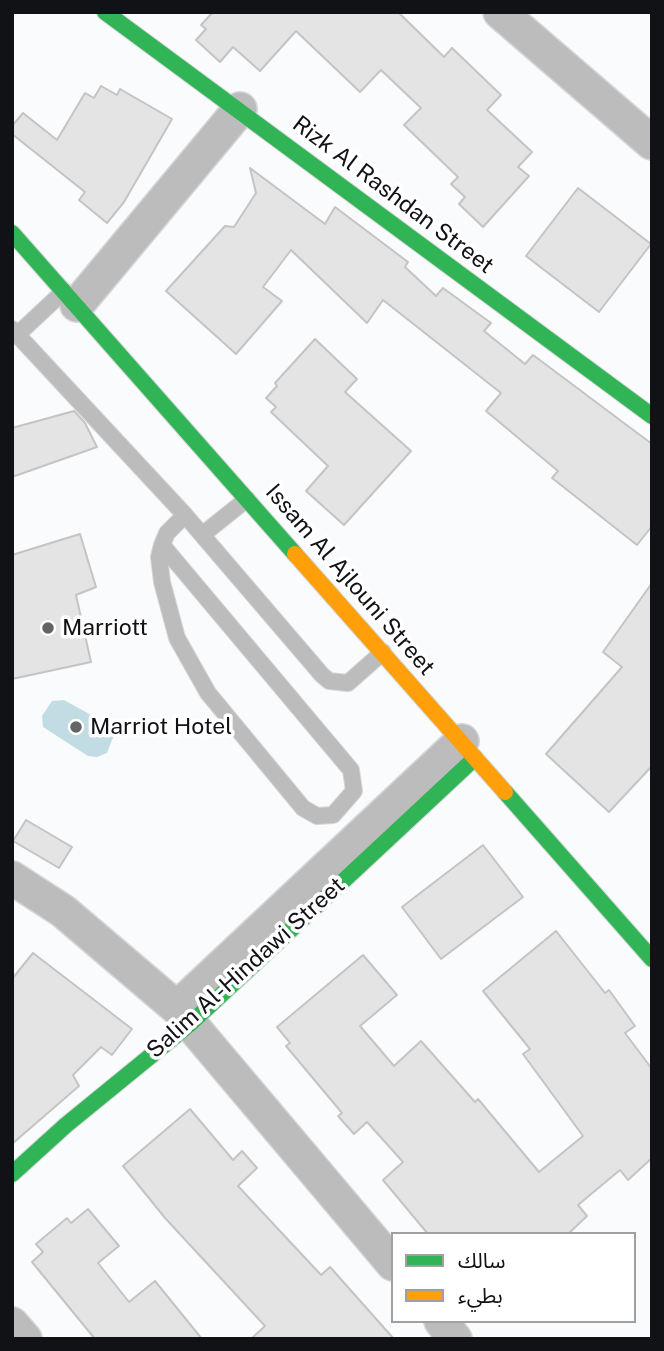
<!DOCTYPE html>
<html>
<head>
<meta charset="utf-8">
<style>
	body { margin:0 }
	#map { position:relative; width:664px; height:1351px; overflow:hidden; background:#f9fbfd; font-family:"Public Sans","Noto Sans Arabic",sans-serif }
	canvas { display:block }
	.frame { position:absolute; inset:0; border:14px solid #111215; pointer-events:none }
	.legend { position:absolute; left:391px; top:1232px; width:245px; height:91px; box-sizing:border-box; background:#fff; border:2px solid #a0a0a1; margin:0; padding:9px 12px; list-style:none; font-size:21px; color:#111215 }
	.legend li { display:flex; align-items:center; gap:14px; height:35px }
	.legend b { width:35px; border:2px solid #a0a0a1 }
</style>
</head>
<body>
<div id="map">
<canvas width="664" height="1351"></canvas>
<div class="frame"></div>
<ul class="legend">
<li><b style="height:9px;background:#30b455"></b>سالك</li>
<li><b style="height:9px;background:#ff9f0a"></b>بطيء</li>
</ul>
</div>
<script>
const ctx = document.querySelector('canvas').getContext('2d');
ctx.lineJoin = 'round';
function fillPath(path, color) { ctx.fillStyle = color; ctx.fill(path, 'evenodd'); }
const shape = rows => new Path2D(rows.map(r => 'M' + r).join(''));
function strokePath(path, color, width, dash) { ctx.strokeStyle = color; ctx.lineWidth = width; ctx.lineCap = dash ? 'butt' : 'round'; ctx.setLineDash(dash || []); ctx.stroke(path); }
function drawText(font, color, halo, rows, align = 'center') {
  ctx.font = font + ' "Public Sans",sans-serif'; ctx.lineWidth = 7; ctx.setLineDash([]); ctx.textBaseline = 'middle'; ctx.strokeStyle = halo; ctx.fillStyle = color; for (const [text, x, y, turn = 0] of rows) {
    ctx.save(); ctx.translate(x, y); ctx.rotate((+turn || 0) * Math.PI / 180); ctx.textAlign = isNaN(turn) ? turn : align; if (halo) ctx.strokeText(text, 0, 0); ctx.fillText(text, 0, 0); ctx.restore();
  }
}
fillPath(shape([
	[64,700,111,726,114,735,107,753,97,757,88,756,43,727,42,716,52,701]
]), '#c2dce4');
const building = shape([
	[213,12,398,12,444,57,452,48,501,95,487,110,532,152,518,167,529,176,483,227,459,204,465,197,451,184,458,177,404,125,421,108,381,70,360,92,296,31,260,71,233,47,220,62,196,40,206,29,201,25,213,12],
	[101,86,117,95,120,89,172,119,124,202,107,223,79,200,85,192,12,134,12,126,23,113,57,140,85,93,94,98,101,86],
	[250,168,325,224,335,207,408,262,405,267,436,296,443,288,491,323,484,331,525,364,533,355,652,444,652,526,637,545,552,478,558,471,486,411,501,393,383,300,367,323,291,250,263,287,282,301,236,354,166,291,225,226,234,227,256,193,250,168],
	[578,188,651,244,599,312,526,256,578,188],
	[315,339,357,379,345,392,411,451,344,525,306,491,328,466,271,412,276,407,266,398,277,386,275,383,315,339],
	[74,411,85,423,97,447,12,477,12,428,74,411],
	[80,534,96,587,76,595,91,662,12,679,12,555,80,534],
	[652,583,652,766,609,812,546,754,622,667,603,652,652,583],
	[26,820,72,847,59,868,13,841,26,820],
	[483,845,523,897,441,959,402,907,483,845],
	[556,931,605,993,609,990,635,1026,625,1033,652,1069,652,1158,628,1180,620,1170,578,1205,587,1216,568,1234,428,1234,383,1180,403,1162,367,1122,354,1134,338,1116,342,1113,286,1046,290,1043,277,1027,363,955,397,995,360,1026,394,1066,421,1041,475,1102,478,1099,539,1172,583,1136,523,1054,530,1049,483,991,556,931],
	[33,953,132,1029,112,1055,101,1047,73,1075,79,1086,12,1144,12,979,33,953],
	[190,1109,233,1160,242,1151,257,1168,238,1186,321,1275,330,1267,394,1339,251,1339,265,1326,165,1218,123,1166,190,1109],
	[88,1209,119,1246,98,1263,129,1302,155,1281,202,1339,95,1339,32,1262,43,1252,36,1244,67,1218,71,1223,88,1209]
]);
fillPath(building, '#e4e4e4');
strokePath(building, '#c4c4c4', 2);
const lane = shape([
	[12,329,185,515,322,675,329,681,348,683,383,652],
	[17,335,64,291],
	[202,535,247,499],
	[162,545,351,770,354,791,333,815,317,816,303,808,208,693,177,638,162,582,159,557,162,545,167,533,185,515]
]);
const street = shape([
	[500,12,652,143],
	[77,305,240,109],
	[12,878,63,911,177,1008,393,1264],
	[177,1008,462,741],
	[441,1321,455,1339],
	[12,1324,25,1339]
]);
const fast = shape([
	[105,12,652,416],
	[12,233,295,554],
	[505,792,652,959],
	[12,1174,66,1125,191,1023,475,758]
]);
const slow = shape([
	[295,554,505,792]
]);
strokePath(lane, '#d5d6d7', 18);
strokePath(street, '#d5d6d7', 36);
strokePath(fast, '#d5d6d7', 18);
strokePath(slow, '#d5d6d7', 18);
strokePath(lane, '#bdbcbd', 16);
strokePath(street, '#bdbcbd', 33);
strokePath(fast, '#30b455', 16);
strokePath(slow, '#ff9f0a', 16);
for (const [x, y, r, color] of [
	[48,628,7,"#626466"],
	[76,727,7,"#626466"]
]) { const dot = new Path2D(); dot.arc(x, y, r, 0, 2 * Math.PI); ctx.fillStyle = color; ctx.fill(dot); strokePath(dot, '#fff', 2.5); }
drawText('23px', '#111215', '#fff', [
	["Rizk Al Rashdan Street",393,195,37],
	["Issam Al Ajlouni Street",350,580,49],
	["Salim Al-Hindawi Street",246,968,-42]
]);
drawText('23px', '#111215', '#fff', [
	["Marriott",62,628],
	["Marriot Hotel",90,727]
], 'left');
</script>
</body>
</html>
